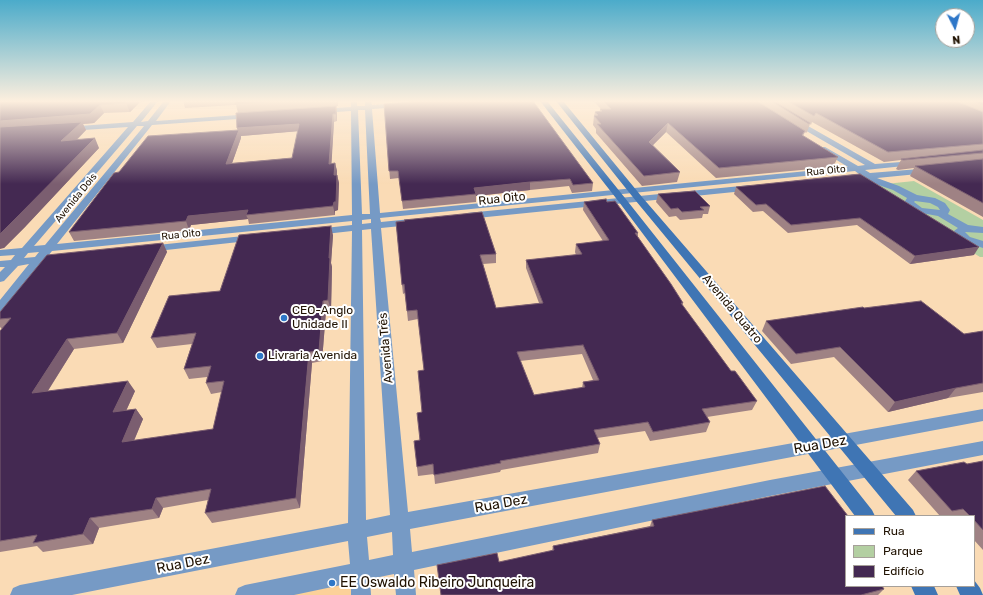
<!DOCTYPE html>
<html>
<head>
<meta charset="utf-8">
<style>
	body { margin:0 }
	#map { position:relative; width:983px; height:595px; overflow:hidden; background:#fadbb5; font-family:Rubik,sans-serif }
	canvas { display:block }
	.legend { position:absolute; left:845px; top:515px; width:130px; height:72px; box-sizing:border-box; background:#fff; border:1px solid #a6a09a; margin:0; padding:5px 7px; list-style:none; font-size:12px; color:#201202 }
	.legend li { display:flex; align-items:center; gap:8px; height:20px }
	.legend b { width:20px; border:1px solid #a6a09a }
	.north { position:absolute; left:935px; top:8px; width:40px; height:40px; box-sizing:border-box; background:#fff; border:1px solid #a6a09a; border-radius:50%; rotate:174deg; font-size:11px; font-weight:700; line-height:16px; text-align:center; color:#201202 }
	.north::after { content:''; display:block; margin:auto; width:14px; height:18px; background:#2e77c8; clip-path:polygon(50% 0,100% 100%,50% 72%,0 100%) }
</style>
</head>
<body>
<div id="map">
<canvas width="983" height="595"></canvas>
<ul class="legend">
<li><b style="height:5px;background:#3f75b4"></b>Rua</li>
<li><b style="height:11px;background:#b3cfa2"></b>Parque</li>
<li><b style="height:11px;background:#442952"></b>Edifício</li>
</ul>
<div class="north">N</div>
</div>
<script>
const ctx = document.querySelector('canvas').getContext('2d');
ctx.lineJoin = 'round';
function fillPath(path, color) { ctx.fillStyle = color; ctx.fill(path, 'evenodd'); }
const shape = rows => new Path2D(rows.map(r => 'M' + r).join(''));
function strokePath(path, color, width, dash) { ctx.strokeStyle = color; ctx.lineWidth = width; ctx.lineCap = dash ? 'butt' : 'round'; ctx.setLineDash(dash || []); ctx.stroke(path); }
function drawText(font, color, halo, rows, align = 'center') {
  ctx.font = font + ' Rubik,sans-serif'; ctx.lineWidth = 4; ctx.setLineDash([]); ctx.textBaseline = 'middle'; ctx.strokeStyle = halo; ctx.fillStyle = color; for (const [text, x, y, turn = 0] of rows) {
    ctx.save(); ctx.translate(x, y); ctx.rotate((+turn || 0) * Math.PI / 180); ctx.textAlign = isNaN(turn) ? turn : align; if (halo) ctx.strokeText(text, 0, 0); ctx.fillText(text, 0, 0); ctx.restore();
  }
}
fillPath(shape([
	[361,570,361,595,244,595]
]), '#fcd199');
fillPath(shape([
	[914,181,983,220,983,257,980,257,866,186]
]), '#b3cfa2');
fillPath(shape([
	[151,101,158,101,141,122,148,121,164,101,171,101,156,121,252,114,255,116,252,118,152,125,57,244,352,215,351,111,320,113,317,111,320,109,351,107,351,101,357,101,357,106,365,106,365,101,371,101,372,105,400,103,403,105,400,107,372,109,380,213,848,167,822,151,822,147,825,147,858,166,865,165,791,122,790,120,794,118,875,164,914,161,918,163,914,165,865,170,870,173,931,168,932,170,928,173,877,178,899,186,917,195,935,198,945,203,950,210,948,214,968,225,983,227,983,233,965,232,970,237,983,241,983,248,962,241,954,231,958,228,938,216,916,212,904,203,907,198,893,190,873,183,866,179,847,181,843,178,847,175,859,174,855,171,380,218,381,222,411,219,416,222,411,225,381,228,408,512,983,409,983,421,410,529,412,552,770,480,983,441,983,455,770,496,414,570,416,595,396,595,394,574,370,579,371,595,351,595,351,583,294,595,235,595,238,588,245,585,350,564,348,541,72,595,10,595,13,588,20,585,348,523,352,231,316,235,311,232,316,229,352,225,352,221,52,251,48,256,59,255,64,258,59,261,42,263,4,311,0,312,0,300,29,264,18,266,4,281,0,282,0,272,5,267,0,267,0,261,11,260,15,255,0,256,0,250,22,248,128,127,69,131,66,131,66,127,133,122,151,101],
	[358,110,365,110,370,214,362,214,358,110],
	[137,126,144,126,45,245,34,246,137,126],
	[915,201,930,203,938,207,940,210,922,208,914,202,915,201],
	[371,219,371,223,362,224,362,220,371,219],
	[371,229,390,515,366,520,362,230,371,229],
	[39,252,35,257,24,258,28,253,39,252],
	[392,532,393,555,369,560,367,537,392,532],
	[751,185,755,188,754,190,467,219,462,216,467,213,751,185],
	[253,235,258,238,257,240,148,252,143,249,148,246,253,235]
]), '#769ac5');
fillPath(shape([
	[540,101,547,101,625,198,872,510,875,516,855,516,619,202,540,101],
	[556,101,563,101,642,197,913,510,916,516,896,516,636,201,556,101],
	[974,580,980,588,983,595,960,595,956,586,974,586,974,580],
	[911,586,934,586,938,595,915,595,911,586]
]), '#3f75b4');
fillPath(shape([
	[0,101,144,101,143,102,139,103,130,112,104,113,94,123,83,124,86,130,77,140,99,148,25,227,4,248],
	[183,101,338,101,338,106,336,106,337,113,337,121,334,122,331,164,335,163,337,171,337,175,339,183,338,210,335,211,335,215,249,224,248,219,191,225,189,230,74,241,69,232,119,172,238,130,238,113,236,105,185,108],
	[298,131,292,158,232,163,241,138,241,136],
	[593,101,983,101,983,217,910,176,914,168,898,170,896,169,901,160,884,162,812,122,811,125,810,124,807,132,806,133,805,132,803,136,838,157,833,167,716,178,666,132,653,145,680,172,677,182,642,186,596,133,596,129,593,125,594,116,595,112,600,111,600,109,601,109],
	[384,104,593,183,592,191,572,193,569,186,530,190,476,196,476,202,403,209,399,178,390,179],
	[860,174,974,255,910,264,857,225,788,233,763,211,753,212,734,194,736,187],
	[658,194,710,206,708,214,703,214,702,218,680,220,676,216,669,217,656,202],
	[584,202,607,202,638,233,638,237,683,303,682,305,731,371,757,401,752,410,707,417,710,422,706,432,650,441,645,431,597,438,600,444,598,453,501,470,500,472,435,484,434,474,418,476,417,467,422,412,424,370,418,319,408,321,405,293,403,294,402,285,396,222,496,254,496,263,483,264,496,308,539,303,526,268,526,260,576,255,575,252,576,244,603,241,583,210],
	[582,354,593,380,583,382,582,388,534,395,520,361],
	[333,235,331,263,332,267,331,310,326,311,322,361,312,363,300,508,212,523,205,513,208,500,163,508,159,518,99,528,93,544,43,552,37,546,0,552,0,331,2,329,0,327,0,312,163,243,167,252,123,343,74,349,48,391,135,391,126,411,136,409,143,419,134,441,213,429,222,392,211,394,206,383,207,377,189,379,184,369,192,344,157,348,151,338,220,291],
	[864,308,964,334,983,331,983,392,948,398,888,412,834,357,791,364,762,331,766,321],
	[983,461,983,550,974,540,974,516,940,516,908,480,916,471,967,464],
	[652,520,846,586,884,589,878,595,441,595,499,562,552,551,553,546,650,526]
]), '#9f8284');
fillPath(shape([
	[128,101,138,101,139,103,130,112,126,103],
	[100,105,104,113,94,123,83,124,86,130,66,150,0,130,0,121],
	[336,106,337,113,337,121,336,114],
	[333,114,334,122,331,172,329,164],
	[668,123,666,132,647,151,649,142],
	[299,124,301,131,241,136,241,138,229,172,226,164,238,132,237,128],
	[95,138,99,148,25,227,4,248,0,249,0,234],
	[335,163,337,171,336,184,334,175],
	[337,175,339,183,338,210,335,211,335,215,333,206],
	[530,182,530,190,476,196,474,188],
	[248,210,246,215,248,219,191,225,189,230,186,221,188,216],
	[331,226,333,235,331,263,332,267,331,310,328,300,329,258],
	[163,243,167,252,123,343,117,333],
	[979,247,974,255,910,264,915,256],
	[323,301,326,311,322,361,319,351],
	[67,339,74,349,40,403,32,393],
	[309,352,312,363,300,508,296,498],
	[128,381,135,391,121,422,113,412],
	[956,388,948,398,888,412,895,402],
	[136,409,143,419,129,452,122,442],
	[156,498,163,508,159,518,152,509],
	[90,518,99,528,93,544,83,534]
]), '#7b5e70');
const building = shape([
	[0,101,128,101,126,103,100,105,90,114,0,121,0,101],
	[235,101,279,101,235,104,235,101],
	[422,101,533,101,593,183,573,185,570,179,530,182,474,188,476,194,402,201,398,171,389,171,384,104,422,101],
	[603,101,757,101,805,131,802,135,838,157,719,168,668,123,649,142,680,172,644,176,597,124,601,124,594,116,598,115,595,112,602,111,600,109,611,109,603,101],
	[771,101,774,101,810,123,809,124,771,101],
	[787,101,956,101,983,112,983,144,888,152,816,113,814,116,787,101],
	[973,101,983,101,983,105,973,101],
	[336,106,336,114,333,114,329,164,335,163,334,175,337,175,336,202,334,202,333,206,246,215,248,210,188,216,186,221,69,232,114,173,119,172,148,136,239,130,226,164,292,158,299,124,237,128,236,113,336,106],
	[82,122,61,141,95,138,18,216,0,234,0,127,82,122],
	[983,150,983,153,903,160,901,159,983,150],
	[983,159,983,203,915,166,983,159],
	[860,174,979,247,915,256,860,218,791,225,766,204,756,205,736,187,860,174],
	[695,191,710,206,700,207,704,210,682,212,678,208,671,209,658,194,695,191],
	[606,199,607,202,615,201,638,233,635,233,671,284,683,303,681,303,731,371,735,371,757,401,702,409,710,422,653,432,648,422,594,430,600,444,500,461,501,463,434,475,433,464,417,467,414,441,420,440,417,413,422,412,418,371,424,370,417,310,407,311,404,284,402,285,396,222,405,221,404,220,482,212,496,254,480,255,496,308,543,303,526,260,582,254,576,244,609,240,584,202,606,199],
	[583,345,599,380,583,382,585,387,534,395,517,352,583,345],
	[331,226,329,258,330,258,328,300,323,301,319,351,309,352,296,498,205,513,211,489,156,498,152,509,90,518,83,534,33,543,37,535,0,541,0,331,11,318,0,319,0,312,47,255,163,243,117,333,67,339,32,393,128,381,113,412,136,409,122,442,213,429,224,381,206,383,211,366,184,369,196,333,151,338,169,296,220,291,239,235,331,226],
	[921,301,964,334,983,331,983,383,956,388,895,402,840,347,796,354,766,321,863,307,864,308,921,301],
	[983,461,983,530,974,520,974,516,970,516,963,509,952,511,916,471,964,462,967,464,983,461],
	[825,486,848,516,846,516,846,586,882,586,884,589,861,595,441,595,437,565,497,553,499,562,554,550,553,546,654,526,652,520,825,486]
]);
fillPath(building, '#442952');
strokePath(building, '#7b5e70', 1);
const sky = ctx.createLinearGradient(0, 0, 0, 184);
sky.addColorStop(0, '#4babca');
sky.addColorStop(0.55, '#fdefde');
sky.addColorStop(1, '#fdefde00');
ctx.fillStyle = sky;
ctx.fillRect(0, 0, 983, 184);
for (const [x, y, r, color] of [
	[284,318,4,"#2e77c8"],
	[260,356,4,"#2e77c8"],
	[332,583,4,"#2e77c8"]
]) { const dot = new Path2D(); dot.arc(x, y, r, 0, 2 * Math.PI); ctx.fillStyle = color; ctx.fill(dot); strokePath(dot, '#fff', 1.5); }
drawText('10px', '#201202', '#fff', [
	["Rua Oito",826,171,-6],
	["Avenida Dois",76,198,-51],
	["Rua Oito",181,235,-6]
]);
drawText('12px', '#201202', '#fff', [
	["Rua Oito",502,199,-6],
	["Avenida Quatro",732,309,50],
	["Avenida Três",386,348,-95]
]);
drawText('12px', '#201202', '#fff', [
	["CEO-Anglo",292,311],
	["Unidade II",292,325],
	["Livraria Avenida",268,356]
], 'left');
drawText('14px', '#201202', '#fff', [
	["Rua Dez",820,445,-10],
	["Rua Dez",501,504,-10],
	["Rua Dez",183,564,-11]
]);
drawText('14px', '#201202', '#fff', [
	["EE Oswaldo Ribeiro Junqueira",340,583]
], 'left');
</script>
</body>
</html>
